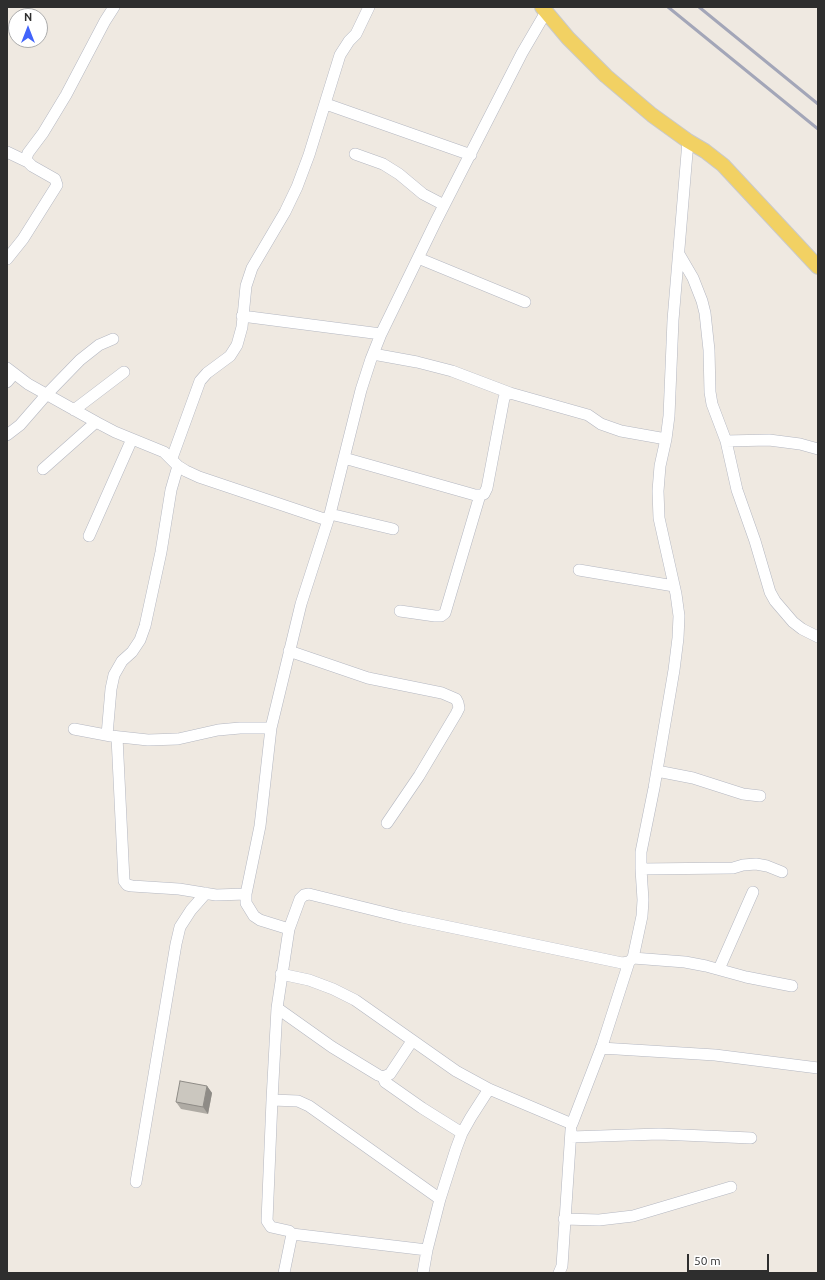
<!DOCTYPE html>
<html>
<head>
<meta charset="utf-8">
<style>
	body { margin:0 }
	#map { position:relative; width:825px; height:1280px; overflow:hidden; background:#efe9e1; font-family:Ubuntu,sans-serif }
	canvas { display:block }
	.frame { position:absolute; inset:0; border:8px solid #2e2e2e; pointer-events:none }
	.north { position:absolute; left:8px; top:8px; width:40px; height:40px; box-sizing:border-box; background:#fff; border:1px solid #ababab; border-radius:50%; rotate:0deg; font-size:11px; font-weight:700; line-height:16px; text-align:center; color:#2e2e2e }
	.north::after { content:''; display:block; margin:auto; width:14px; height:18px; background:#4264fb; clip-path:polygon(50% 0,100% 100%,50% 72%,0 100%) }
	.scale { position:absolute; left:687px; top:1254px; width:82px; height:18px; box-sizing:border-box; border:2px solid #2e2e2e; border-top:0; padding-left:5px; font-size:12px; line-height:14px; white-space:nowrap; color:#2e2e2e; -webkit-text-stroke:3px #fff; paint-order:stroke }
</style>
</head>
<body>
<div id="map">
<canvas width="825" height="1280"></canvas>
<div class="frame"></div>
<div class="north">N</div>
<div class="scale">50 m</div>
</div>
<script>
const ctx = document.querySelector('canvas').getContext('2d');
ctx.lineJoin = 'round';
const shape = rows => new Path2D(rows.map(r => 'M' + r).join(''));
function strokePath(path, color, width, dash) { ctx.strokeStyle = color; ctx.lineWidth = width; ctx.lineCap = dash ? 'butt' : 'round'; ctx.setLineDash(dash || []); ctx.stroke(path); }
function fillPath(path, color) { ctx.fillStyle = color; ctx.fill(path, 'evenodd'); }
const minor = shape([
	[326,104,471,155],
	[7,152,28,162],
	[355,154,383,164,399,174,423,194,444,205],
	[679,254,693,278,702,301,705,313,709,350,710,392,712,404,726,441,737,490,755,541,770,592,775,601,793,622,802,629,818,637],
	[418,258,525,302],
	[7,259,23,239,57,185,55,179,32,166,28,162,26,159,28,153,43,133,66,95,105,21,114,7],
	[242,316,381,334],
	[373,354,417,362,452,371,510,393],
	[7,368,28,384,96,422,115,432,164,452,178,466,186,471,199,477,327,520],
	[7,382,14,374],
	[74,410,124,372],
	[7,435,20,425,47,394,80,360,99,345,113,339],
	[726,441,769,440,800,444,818,449],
	[172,458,200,381,207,373,230,356,237,345,242,327,246,286,252,268,285,212,297,187,309,155,340,55,349,41,356,34,369,7],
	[344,458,475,495,480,495,484,494,487,488,504,398,506,395,510,393,588,415,601,424,621,431,666,439],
	[43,469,96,422],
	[330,514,393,529],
	[89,536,132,439],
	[579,570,674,586],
	[400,611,435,616,441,616,445,613,480,495],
	[289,651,368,678,442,693,456,699,458,703,459,708,456,714,419,776,387,823],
	[74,729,111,736,148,740,178,739,218,730,240,728,271,728],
	[107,735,111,689,114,675,122,661,132,652,140,640,145,626,161,552,171,490,178,466],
	[117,737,124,881,127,885,132,886,179,889,216,895,246,894],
	[657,771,693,778,743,794,760,796],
	[641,869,733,868,743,865,756,864,767,866,782,872],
	[289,929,300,899,304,895,309,894,402,917,622,963,629,962,633,958,642,916,643,900,641,869,641,852,654,788,674,670,678,638,679,616,676,594,659,518,658,491,660,466,666,439,669,416,673,320,688,141],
	[633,958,685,962,706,966,746,977,792,986],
	[719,969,753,892],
	[281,974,309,980,333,989,355,1000,456,1071,489,1089,572,1124,602,1046,629,962],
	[277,1008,332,1047,378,1075,383,1077,390,1074,412,1041],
	[601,1048,715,1055,818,1068],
	[383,1077,385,1082,422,1108,462,1133],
	[272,1100,298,1101,309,1106,440,1199],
	[571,1137,659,1134,751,1138],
	[136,1182,176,944,180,927,191,910,206,893],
	[564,1219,599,1220,633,1216,731,1187],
	[292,1234,427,1250],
	[284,1273,292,1234,289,1231,271,1227,267,1221,272,1100,277,1008,289,929,260,920,254,916,246,903,246,894,260,826,271,728,301,604,330,514,361,390,371,359,381,334,436,221,522,53,546,12],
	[423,1273,427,1250,440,1199,456,1149,462,1133,471,1117,489,1089],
	[559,1273,562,1266,571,1130]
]);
const major = shape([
	[542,7,568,38,606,76,652,115,688,141,705,151,723,165,818,267]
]);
strokePath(minor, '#b4b7c1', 12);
strokePath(major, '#c9c9c9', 16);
strokePath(minor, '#fff', 11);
strokePath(major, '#f2d163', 14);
strokePath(shape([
	[668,7,818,129],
	[699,7,818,104]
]), '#a3a6b8', 3);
fillPath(shape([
	[207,1086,212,1093,208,1114,181,1109,176,1102]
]), '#afaba4');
fillPath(shape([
	[207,1086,212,1093,208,1114,203,1107]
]), '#8e8b86');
const building = shape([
	[180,1081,207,1086,203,1107,176,1102,180,1081]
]);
fillPath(building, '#cbc7bf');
strokePath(building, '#8e8b86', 1);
</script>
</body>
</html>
